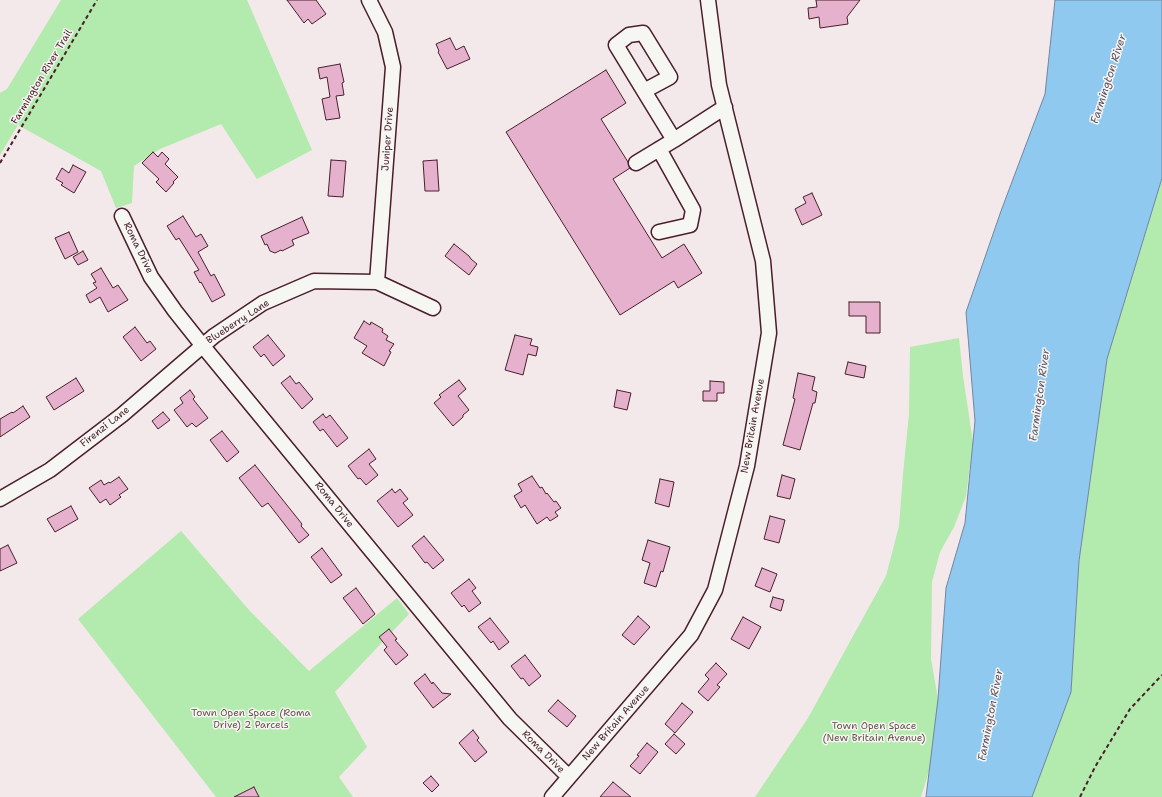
<!DOCTYPE html>
<html>
<head>
<meta charset="utf-8">
<style>
	body { margin:0 }
	canvas { display:block; background:#f3e8ea }
</style>
</head>
<body>
<canvas width="1162" height="797"></canvas>
<script>
const ctx = document.querySelector('canvas').getContext('2d');
ctx.lineJoin = 'round';
function fillPath(path, color) { ctx.fillStyle = color; ctx.fill(path, 'evenodd'); }
const shape = rows => new Path2D(rows.map(r => 'M' + r).join(''));
function strokePath(path, color, width, dash) { ctx.strokeStyle = color; ctx.lineWidth = width; ctx.lineCap = dash ? 'butt' : 'round'; ctx.setLineDash(dash || []); ctx.stroke(path); }
function drawText(font, color, halo, rows, align = 'center') {
  ctx.font = font + ' "Shantell Sans",sans-serif'; ctx.lineWidth = 3; ctx.setLineDash([]); ctx.textBaseline = 'middle'; ctx.strokeStyle = halo; ctx.fillStyle = color; for (const [text, x, y, turn = 0] of rows) {
    ctx.save(); ctx.translate(x, y); ctx.rotate((+turn || 0) * Math.PI / 180); ctx.textAlign = isNaN(turn) ? turn : align; if (halo) ctx.strokeText(text, 0, 0); ctx.fillText(text, 0, 0); ctx.restore();
  }
}
fillPath(shape([
	[61,0,247,0,312,150,257,179,221,124,160,149,134,166,132,203,116,208,101,171,18,125,0,155,0,93,7,89],
	[1162,178,1162,797,1032,797,1071,692,1079,561,1107,359],
	[959,338,963,376,973,442,966,496,954,527,940,552,932,582,931,659,938,699,941,732,921,797,755,797,808,718,886,576,899,526,903,474,909,414,910,347],
	[181,531,249,610,309,671,397,598,409,614,335,692,367,747,339,777,353,797,216,797,78,619]
]), '#b3eaad');
const water = shape([
	[1055,0,1162,0,1162,178,1107,359,1079,561,1071,692,1032,797,926,797,938,699,946,588,965,523,975,421,966,312,1001,211,1045,94,1055,0]
]);
fillPath(water, '#8fc9ef');
strokePath(water, '#7385a1', 1);
const building = shape([
	[287,0,316,0,326,14,312,24,308,19,304,23,287,0],
	[816,0,860,0,847,17,848,24,820,28,819,17,809,19,808,8,817,7,816,0],
	[450,38,456,50,464,46,470,59,447,69,438,52,439,51,436,44,450,38],
	[340,64,344,82,342,83,344,95,336,96,340,118,326,120,322,99,330,97,327,77,320,79,318,68,340,64],
	[606,70,626,103,601,119,628,162,630,168,613,179,662,258,684,244,702,273,678,288,674,281,620,315,506,132,606,70],
	[153,152,158,157,162,152,169,159,165,164,178,177,173,182,174,183,166,192,156,182,159,179,142,163,153,152],
	[331,160,346,161,343,197,328,196,331,160],
	[437,160,439,191,425,191,423,161,437,160],
	[73,165,86,172,74,193,61,185,63,183,56,179,62,168,69,173,73,165],
	[812,193,822,215,802,225,795,209,806,203,803,197,812,193],
	[183,216,196,237,201,234,208,246,198,252,211,276,214,274,225,295,212,302,201,282,200,283,194,272,199,270,179,238,176,240,167,226,183,216],
	[302,217,309,233,292,240,294,245,282,251,281,250,275,253,270,251,267,244,265,245,261,236,302,217],
	[69,232,78,252,65,259,55,238,69,232],
	[454,244,469,256,471,259,477,264,469,275,445,256,454,244],
	[83,251,88,260,78,265,73,257,83,251],
	[101,268,113,288,118,285,128,300,108,312,100,297,90,303,86,295,97,288,93,283,96,282,91,274,101,268],
	[849,302,880,302,880,333,866,333,866,316,849,316,849,302],
	[364,321,370,325,371,322,383,329,382,332,388,336,386,340,394,344,389,351,391,352,384,366,362,353,367,346,354,338,364,321],
	[135,327,147,343,150,341,156,349,141,361,123,337,135,327],
	[268,335,285,356,273,366,264,354,261,357,253,347,268,335],
	[515,335,532,339,530,345,538,347,536,356,528,354,523,375,505,370,515,335],
	[848,362,866,366,864,378,845,374,848,362],
	[798,373,815,377,812,390,817,392,815,403,813,403,800,450,783,445,795,399,793,398,798,373],
	[290,376,296,384,299,382,313,399,302,409,281,383,290,376],
	[76,378,84,391,54,410,46,397,76,378],
	[459,380,466,389,458,396,469,410,463,415,463,417,453,426,434,403,441,397,439,395,459,380],
	[710,381,724,382,724,393,717,393,717,401,703,401,703,391,710,391,710,381],
	[190,390,195,397,193,399,208,418,196,427,192,423,187,427,174,410,183,403,180,398,190,390],
	[617,390,631,393,627,410,614,407,617,390],
	[23,406,30,417,0,437,0,419,12,412,13,413,23,406],
	[163,412,170,420,158,429,152,421,163,412],
	[323,414,326,418,330,415,348,438,337,447,323,429,320,431,313,422,323,414],
	[222,431,239,452,227,462,210,440,222,431],
	[369,449,376,459,369,464,378,475,366,485,360,478,358,479,348,466,369,449],
	[255,465,302,524,301,526,309,535,299,543,268,503,262,507,239,478,255,465],
	[782,475,795,479,790,499,777,496,782,475],
	[532,476,540,488,542,487,546,494,547,493,554,502,556,501,561,508,555,512,558,516,550,521,547,517,537,524,525,505,521,508,514,496,522,491,518,484,532,476],
	[119,477,128,489,119,495,121,497,110,505,106,499,100,503,89,488,101,480,104,485,109,482,110,483,119,477],
	[660,479,674,482,669,507,655,503,660,479],
	[392,489,395,493,400,489,408,499,403,503,413,515,398,527,377,501,392,489],
	[71,506,78,519,55,532,47,519,71,506],
	[770,516,785,520,779,543,764,539,770,516],
	[424,536,444,560,433,569,427,562,425,563,412,546,424,536],
	[648,540,670,547,663,572,661,571,656,587,644,583,650,563,642,560,648,540],
	[8,545,17,563,0,571,0,549,8,545],
	[322,548,342,575,331,583,311,557,322,548],
	[762,568,777,574,770,592,755,586,762,568],
	[469,579,476,588,472,591,481,603,469,612,464,605,462,607,451,593,469,579],
	[356,588,375,614,363,624,343,598,356,588],
	[773,597,784,600,781,611,770,607,773,597],
	[638,616,650,627,634,645,622,635,638,616],
	[743,617,761,627,749,649,731,639,743,617],
	[490,618,509,642,499,650,493,641,491,643,478,627,490,618],
	[389,629,397,639,395,640,408,655,396,665,384,650,387,647,379,637,389,629],
	[525,655,541,676,529,686,523,678,521,679,511,666,525,655],
	[716,663,727,674,717,685,720,687,708,701,698,692,709,679,705,675,716,663],
	[425,674,432,684,433,682,442,693,451,694,433,708,414,683,425,674],
	[558,700,576,716,567,727,548,711,558,700],
	[682,703,693,712,675,733,665,724,682,703],
	[473,730,479,738,477,740,487,752,475,762,459,743,473,730],
	[674,734,685,744,676,754,665,744,674,734],
	[647,743,658,752,640,774,630,766,639,756,637,755,647,743],
	[431,776,439,785,432,792,423,783,431,776],
	[613,782,631,797,600,797,613,782],
	[254,787,259,797,234,797,254,787]
]);
fillPath(building, '#e5b1cc');
strokePath(building, '#4a1f2b', 1);
const minor = shape([
	[369,0,385,32,393,67,377,282],
	[644,91,670,77,643,33,629,35,616,45,644,91,674,140],
	[659,149,693,210,690,225,659,232],
	[636,163,674,140,725,107],
	[122,216,151,277,175,311,202,345,510,719,569,777],
	[0,499,50,470,122,415,214,336,263,303,314,281,377,282,433,308],
	[552,797,691,635,715,590,747,466,769,333,763,261,719,85,708,0]
]);
strokePath(minor, '#4a1f2b', 17);
strokePath(shape([
	[0,163,97,0],
	[1080,797,1095,767,1130,709,1162,675]
]), '#4a1f2b', 2, [4, 3]);
strokePath(minor, '#f6f6f2', 14);
drawText('10px', '#4a1f2b', '#f6f6f2', [
	["Farmington River Trail",42,77,-59],
	["Juniper Drive",388,139,-86],
	["Roma Drive",138,248,64],
	["Blueberry Lane",238,322,-33],
	["New Britain Avenue",753,426,-80],
	["Firenzi Lane",105,427,-38],
	["Roma Drive",334,505,51],
	["New Britain Avenue",616,723,-49],
	["Roma Drive",543,752,45]
]);
drawText('10px', '#64524c', '#f6f6f2', [
	["Town Open Space (Roma",251,713],
	["Drive) 2 Parcels",251,725],
	["Town Open Space",874,726],
	["(New Britain Avenue)",874,738]
]);
drawText('italic 11px', '#5f5266', '#f6f6f2', [
	["Farmington River",1109,79,-72],
	["Farmington River",1040,395,-82],
	["Farmington River",991,715,-79]
]);
</script>
</body>
</html>
